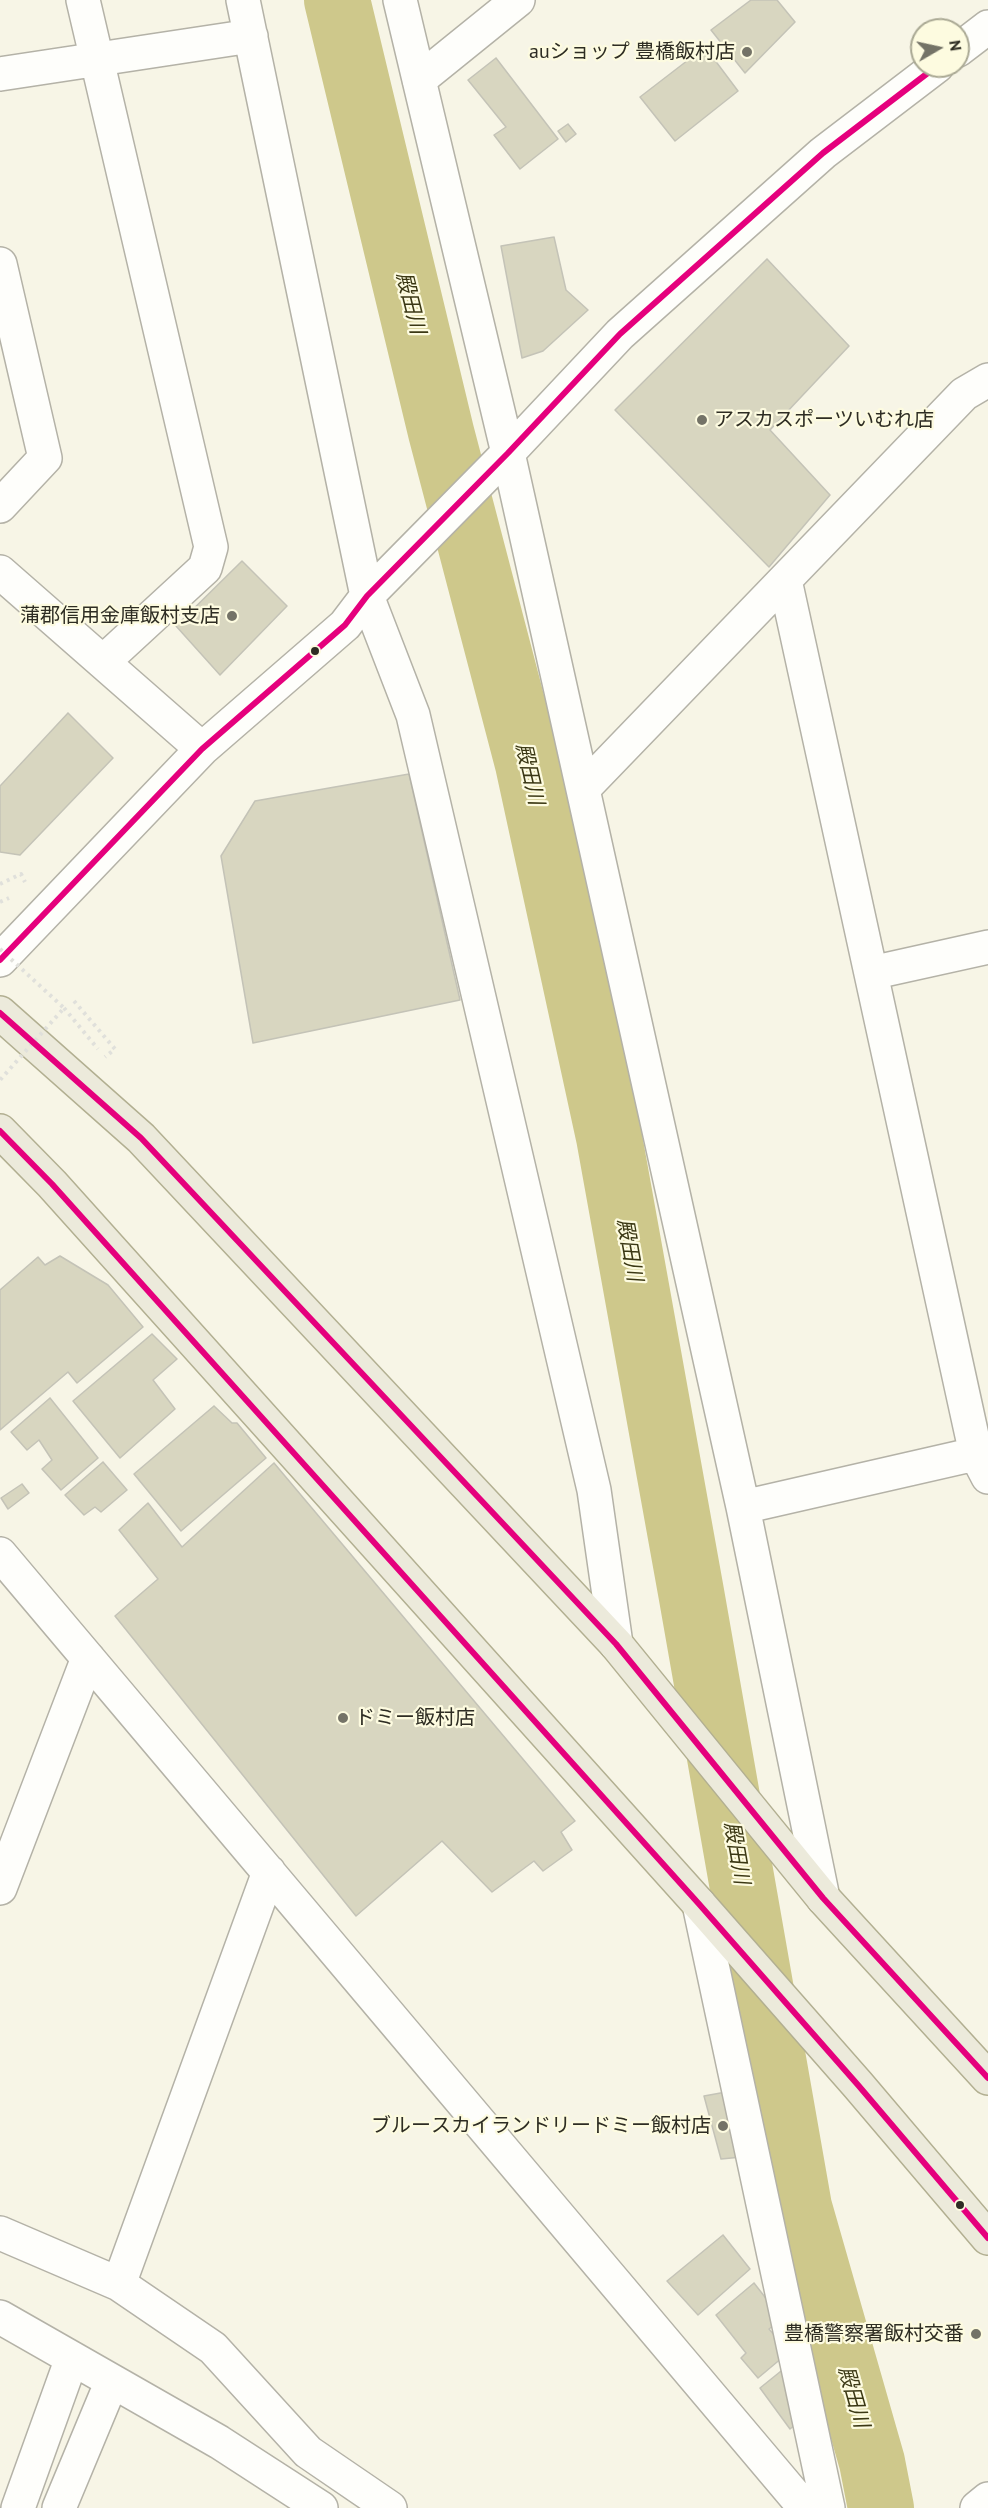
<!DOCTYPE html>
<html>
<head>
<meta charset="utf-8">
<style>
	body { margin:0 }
	#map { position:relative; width:988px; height:2508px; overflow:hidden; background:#f7f5e6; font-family:"PT Sans",sans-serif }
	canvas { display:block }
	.north { position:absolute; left:910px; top:18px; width:60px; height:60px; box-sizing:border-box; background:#fdfbe0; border:2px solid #aaa994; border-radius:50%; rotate:81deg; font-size:16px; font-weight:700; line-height:24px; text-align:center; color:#2e2d23 }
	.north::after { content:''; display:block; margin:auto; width:21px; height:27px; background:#747367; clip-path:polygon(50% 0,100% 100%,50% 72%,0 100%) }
</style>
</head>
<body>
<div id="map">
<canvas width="988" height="2508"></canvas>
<div class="north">N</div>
</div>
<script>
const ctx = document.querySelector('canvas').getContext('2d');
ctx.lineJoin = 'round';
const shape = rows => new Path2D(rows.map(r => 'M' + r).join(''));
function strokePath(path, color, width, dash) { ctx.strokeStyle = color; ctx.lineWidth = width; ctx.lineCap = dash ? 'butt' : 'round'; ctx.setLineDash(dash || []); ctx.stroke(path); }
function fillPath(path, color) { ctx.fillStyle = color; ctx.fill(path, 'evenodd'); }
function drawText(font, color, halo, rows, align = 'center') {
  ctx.font = font + ' "PT Sans","Noto Sans JP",sans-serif'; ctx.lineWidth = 4.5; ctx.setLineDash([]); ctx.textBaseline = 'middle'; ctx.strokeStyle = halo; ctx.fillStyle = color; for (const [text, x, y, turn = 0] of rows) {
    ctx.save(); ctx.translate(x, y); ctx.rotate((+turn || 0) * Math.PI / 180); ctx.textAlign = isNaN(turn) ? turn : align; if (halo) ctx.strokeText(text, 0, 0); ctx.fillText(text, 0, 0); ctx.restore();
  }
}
strokePath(shape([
	[337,0,441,432,528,764,609,1137,691,1592,799,2207,872,2462,881,2508]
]), '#cec88b', 66);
const building = shape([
	[751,0,777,0,795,22,745,73,711,30,751,0],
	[705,47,738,91,675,141,640,97,705,47],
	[496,58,558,139,520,169,494,135,506,127,468,80,496,58],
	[568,124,576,134,566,142,558,131,568,124],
	[554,237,566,290,588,310,543,351,522,358,501,246,554,237],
	[767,259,849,346,770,430,830,495,769,567,615,410,767,259],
	[242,561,287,606,220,675,176,626,242,561],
	[68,713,113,758,20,855,0,852,0,786,68,713],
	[409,774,460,1000,253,1043,221,856,255,801,409,774],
	[60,1256,108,1285,143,1327,77,1383,68,1372,0,1430,0,1290,38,1257,45,1265,60,1256],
	[152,1334,177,1359,153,1380,175,1409,120,1458,73,1401,152,1334],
	[50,1398,98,1458,61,1490,42,1469,52,1460,39,1440,27,1450,11,1432,50,1398],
	[214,1406,232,1423,237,1423,266,1458,181,1531,134,1474,214,1406],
	[103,1462,127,1490,101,1512,95,1507,84,1515,65,1495,103,1462],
	[274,1463,575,1821,561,1832,572,1850,543,1871,534,1861,492,1892,442,1841,356,1916,115,1616,158,1579,119,1530,148,1503,182,1547,274,1463],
	[22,1484,29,1493,8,1509,1,1498,22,1484],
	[726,2092,742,2157,721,2159,704,2096,726,2092],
	[723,2235,750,2269,698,2315,667,2281,723,2235],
	[754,2283,782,2319,769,2329,789,2352,758,2378,741,2358,746,2353,716,2315,754,2283],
	[791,2363,801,2420,790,2429,760,2388,791,2363]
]);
fillPath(building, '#d8d6c0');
strokePath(building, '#c4c3b7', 1.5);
const minor = shape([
	[83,0,211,547,205,568,103,662],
	[243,0,367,596,413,715,594,1490,616,1644],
	[400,0,508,453,743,1507,823,1898],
	[958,50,988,27],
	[0,74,251,36],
	[419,80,518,0],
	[0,264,45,458,0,506],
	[0,572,202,749],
	[785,580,976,1454,988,1477],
	[583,789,964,394,988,380],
	[0,960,202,749,345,625,367,596,508,453,620,334,823,153,937,66],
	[871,973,988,947],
	[743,1507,988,1451],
	[0,1554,805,2508],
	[0,1888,88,1658],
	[699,1904,828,2508],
	[0,2233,119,2284,213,2348,308,2452,390,2508],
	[119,2284,269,1872],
	[0,2317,219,2442,321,2508],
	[18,2508,72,2358],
	[59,2508,112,2381],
	[977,2508,988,2499]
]);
const major = shape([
	[0,1013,141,1138,616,1644,823,1898,988,2078],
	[0,1131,52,1184,699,1904,858,2085,988,2238]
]);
strokePath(minor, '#b4b2a7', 36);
strokePath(major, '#b2af91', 36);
strokePath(shape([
	[0,884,21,874,25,882],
	[0,902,9,898],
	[74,1001,115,1049,105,1057],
	[64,1008,98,1049]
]), '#e0e0db', 4, [3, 4.5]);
strokePath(minor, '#fefefb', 33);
strokePath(major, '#eceadb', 33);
strokePath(shape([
	[0,949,64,1008,0,1080]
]), '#e0e0db', 4, [3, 4.5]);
strokePath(shape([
	[0,960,202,749,345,625,367,596,508,453,620,334,823,153,937,66],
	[0,1013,141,1138,616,1644,823,1898,988,2078],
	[0,1131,52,1184,699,1904,858,2085,988,2238]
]), '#e5007d', 6);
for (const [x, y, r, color] of [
	[747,52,6,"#747367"],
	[702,420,6,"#747367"],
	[232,616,6,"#747367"],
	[315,651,5,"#2e2d23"],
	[343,1718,6,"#747367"],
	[723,2126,6,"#747367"],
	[960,2205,5,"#2e2d23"],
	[976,2334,6,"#747367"]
]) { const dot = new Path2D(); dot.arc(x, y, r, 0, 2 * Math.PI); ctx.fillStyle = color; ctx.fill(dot); strokePath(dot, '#fdfbe0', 2); }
drawText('20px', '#2e2d23', '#fdfbe0', [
	["auショップ 豊橋飯村店",735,52],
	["アスカスポーツいむれ店",714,420,"left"],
	["蒲郡信用金庫飯村支店",220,616],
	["ドミー飯村店",355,1718,"left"],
	["ブルースカイランドリードミー飯村店",711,2126],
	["豊橋警察署飯村交番",964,2334]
], 'right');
drawText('italic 21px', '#3b3814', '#fdfbe0', [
	["殿田川",410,303,76],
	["殿田川",529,774,77],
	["殿田川",629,1250,80],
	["殿田川",736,1853,80],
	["殿田川",853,2397,74]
]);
</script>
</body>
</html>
